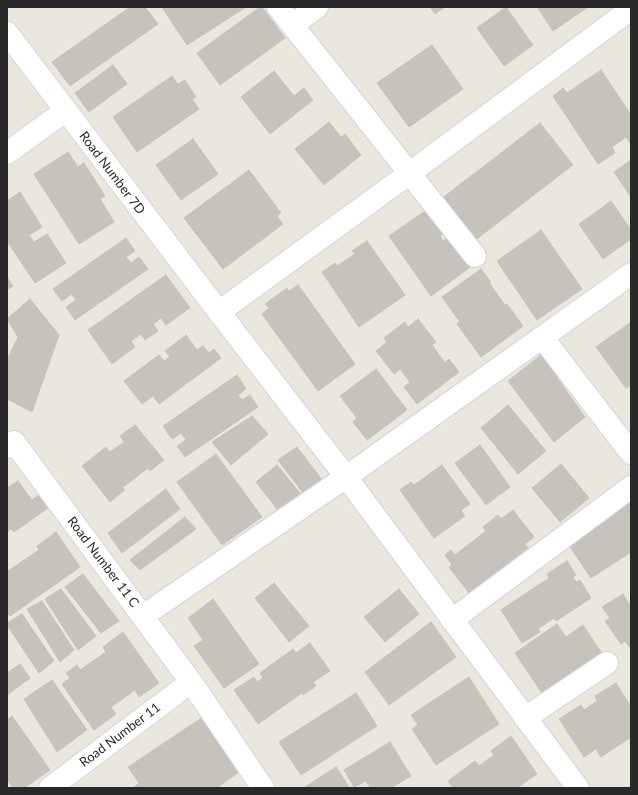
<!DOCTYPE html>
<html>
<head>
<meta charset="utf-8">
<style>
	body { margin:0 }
	#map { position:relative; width:638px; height:795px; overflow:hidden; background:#eae7dc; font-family:Lato,sans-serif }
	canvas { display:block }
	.frame { position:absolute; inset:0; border:8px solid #292929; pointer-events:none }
</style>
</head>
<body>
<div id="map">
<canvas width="638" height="795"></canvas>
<div class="frame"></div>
</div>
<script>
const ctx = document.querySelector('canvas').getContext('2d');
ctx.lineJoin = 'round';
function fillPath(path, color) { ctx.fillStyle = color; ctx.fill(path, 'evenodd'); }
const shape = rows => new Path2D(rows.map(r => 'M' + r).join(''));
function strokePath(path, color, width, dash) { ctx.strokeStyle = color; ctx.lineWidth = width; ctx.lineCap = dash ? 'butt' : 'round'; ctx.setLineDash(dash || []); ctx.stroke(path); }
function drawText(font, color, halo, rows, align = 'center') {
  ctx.font = font + ' Lato,sans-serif'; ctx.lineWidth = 3; ctx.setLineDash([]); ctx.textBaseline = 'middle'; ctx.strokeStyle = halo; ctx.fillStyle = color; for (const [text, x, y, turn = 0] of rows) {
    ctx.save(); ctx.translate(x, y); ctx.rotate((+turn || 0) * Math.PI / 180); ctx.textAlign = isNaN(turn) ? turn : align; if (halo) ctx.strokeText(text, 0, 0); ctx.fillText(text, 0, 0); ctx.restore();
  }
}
const building = shape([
	[130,7,145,7,158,24,70,86,52,62,130,7],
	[162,7,246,7,187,45,162,7],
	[260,7,262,7,285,38,220,85,197,53,260,7],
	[430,7,445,7,435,14,430,7],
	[506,7,533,45,504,66,477,28,506,7],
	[537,7,588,7,553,31,537,7],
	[432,45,463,89,409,127,377,83,432,45],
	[113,65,127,84,89,112,75,93,113,65],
	[601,70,631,115,631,142,630,143,626,137,612,147,615,153,598,164,553,96,563,88,567,93,601,70],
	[274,71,294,96,304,88,313,100,270,134,241,97,274,71],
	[172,76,178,84,185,80,196,97,192,99,199,109,137,152,113,117,172,76],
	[329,122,341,137,345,134,361,155,324,185,295,149,329,122],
	[540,123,573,165,474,241,441,199,540,123],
	[193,139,218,174,181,200,156,165,193,139],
	[68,152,78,167,84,163,105,196,100,199,114,222,79,244,34,174,68,152],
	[631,160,631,197,614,172,631,160],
	[249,170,281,213,277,216,283,224,223,269,184,218,249,170],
	[20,192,42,227,29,235,34,242,47,234,66,263,35,283,7,241,7,201,20,192],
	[611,201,631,230,631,239,603,259,579,224,611,201],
	[428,209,448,231,440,236,443,241,451,235,473,265,431,296,389,236,428,209],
	[541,230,582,289,537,320,497,261,541,230],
	[126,238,135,251,126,257,131,263,139,257,148,269,75,320,66,307,76,300,72,294,62,301,53,289,126,238],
	[367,241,405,295,359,327,322,272,335,263,337,266,355,254,352,251,367,241],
	[481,269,491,282,489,283,505,305,507,304,523,326,481,357,457,324,460,322,442,297,481,269],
	[166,275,190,308,166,325,161,318,153,324,158,331,145,340,141,334,131,341,135,347,112,364,88,330,166,275],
	[7,277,13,286,7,290,7,277],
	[298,285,355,364,318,391,262,314,269,308,265,304,287,288,289,291,298,285],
	[30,299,59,335,32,412,7,399,7,360,18,337,7,319,30,299],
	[418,319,436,342,432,345,445,363,449,359,459,372,417,404,404,387,410,382,400,369,394,374,376,351,387,342,384,338,405,322,408,327,418,319],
	[631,322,631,385,626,388,596,347,631,322],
	[186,335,197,350,203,346,209,353,214,349,221,358,159,404,153,396,142,404,124,381,159,355,164,361,170,357,165,351,186,335],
	[541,355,585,417,554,442,508,381,541,355],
	[376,369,407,410,367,440,353,422,357,418,340,396,376,369],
	[237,375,246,389,238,395,242,400,250,395,258,407,185,457,177,446,186,440,181,433,172,439,163,426,237,375],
	[508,405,546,451,518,474,481,428,508,405],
	[252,416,268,434,231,465,212,442,252,416],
	[135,425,164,460,150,471,148,468,122,488,125,490,110,502,82,466,106,447,110,452,124,442,120,436,135,425],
	[480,445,510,487,486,505,455,463,480,445],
	[297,447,322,480,304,494,278,460,297,447],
	[216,454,262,517,222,545,177,482,216,454],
	[561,464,589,498,560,522,532,488,561,464],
	[277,465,303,497,281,514,256,482,277,465],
	[442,465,470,504,461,510,465,516,434,538,400,490,411,482,414,485,442,465],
	[18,481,32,500,39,495,48,508,14,532,11,529,7,532,7,488,18,481],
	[166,489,180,509,122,553,108,533,166,489],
	[631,494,631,552,591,578,564,538,597,526,610,518,605,511,631,494],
	[513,510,534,537,525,544,528,548,469,593,449,567,452,565,445,555,451,550,455,555,486,531,483,527,498,515,501,519,513,510],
	[185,517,196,529,140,570,130,560,185,517],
	[56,532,80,567,10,616,7,612,7,570,8,571,39,550,37,546,56,532],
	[567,561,576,575,573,577,576,582,580,580,591,598,556,621,554,618,538,629,540,632,522,643,501,610,549,578,547,574,567,561],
	[83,574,119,621,101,633,65,587,83,574],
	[274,583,309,626,289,642,255,598,274,583],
	[61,589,96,636,78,650,45,599,61,589],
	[399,589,419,614,385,642,364,617,399,589],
	[623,594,629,604,631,603,631,649,625,641,621,644,605,621,610,618,602,607,623,594],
	[213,599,259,664,224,688,194,646,203,640,188,618,213,599],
	[42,601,74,650,60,662,27,609,42,601],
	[22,614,54,661,39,673,7,625,7,623,22,614],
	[431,622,456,657,389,705,365,672,431,622],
	[557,624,566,637,583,625,603,655,546,699,515,653,557,624],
	[123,632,159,683,139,697,135,690,111,707,116,714,94,730,62,684,70,678,66,673,77,665,80,670,106,652,103,647,123,632],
	[310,643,330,671,313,682,316,686,303,695,302,693,258,724,234,690,254,677,257,682,263,678,260,673,293,649,296,653,310,643],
	[20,664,30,678,7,695,7,673,20,664],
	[469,677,499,724,436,765,412,729,418,725,411,715,469,677],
	[52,680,87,730,57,752,24,699,52,680],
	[616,683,631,707,631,737,601,757,596,749,584,757,559,719,581,705,584,710,597,701,595,696,616,683],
	[356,693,377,726,301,775,279,742,356,693],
	[12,716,50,770,24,788,13,788,7,779,7,720,12,716],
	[203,717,239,772,219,786,220,788,133,788,139,783,128,767,203,717],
	[511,736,537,774,517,788,453,788,448,781,475,761,479,766,494,755,491,751,511,736],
	[390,742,411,776,391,788,369,788,370,787,366,781,354,787,344,770,390,742],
	[336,767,349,787,348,788,306,788,305,787,336,767]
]);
fillPath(building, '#c6c3bc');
strokePath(building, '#c5c3b6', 1);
const minor = shape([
	[278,7,475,256],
	[292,25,317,7],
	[7,33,219,312],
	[7,153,65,111],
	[542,337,631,453],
	[7,447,14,442,191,682,263,788],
	[143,616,346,477,631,274],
	[452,620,631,487],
	[525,718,607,663],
	[50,788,191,682]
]);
const tertiary = shape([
	[578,788,346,477,219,312,410,173,631,9]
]);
strokePath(minor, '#d2d2e1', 24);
strokePath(tertiary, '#d2d2e1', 24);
strokePath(minor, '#fff', 22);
strokePath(tertiary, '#fff', 22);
drawText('13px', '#292929', '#fff', [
	["Road Number 7D",112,173,53],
	["Road Number 11 C",103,562,53],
	["Road Number 11",120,735,-37]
]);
</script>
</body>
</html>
